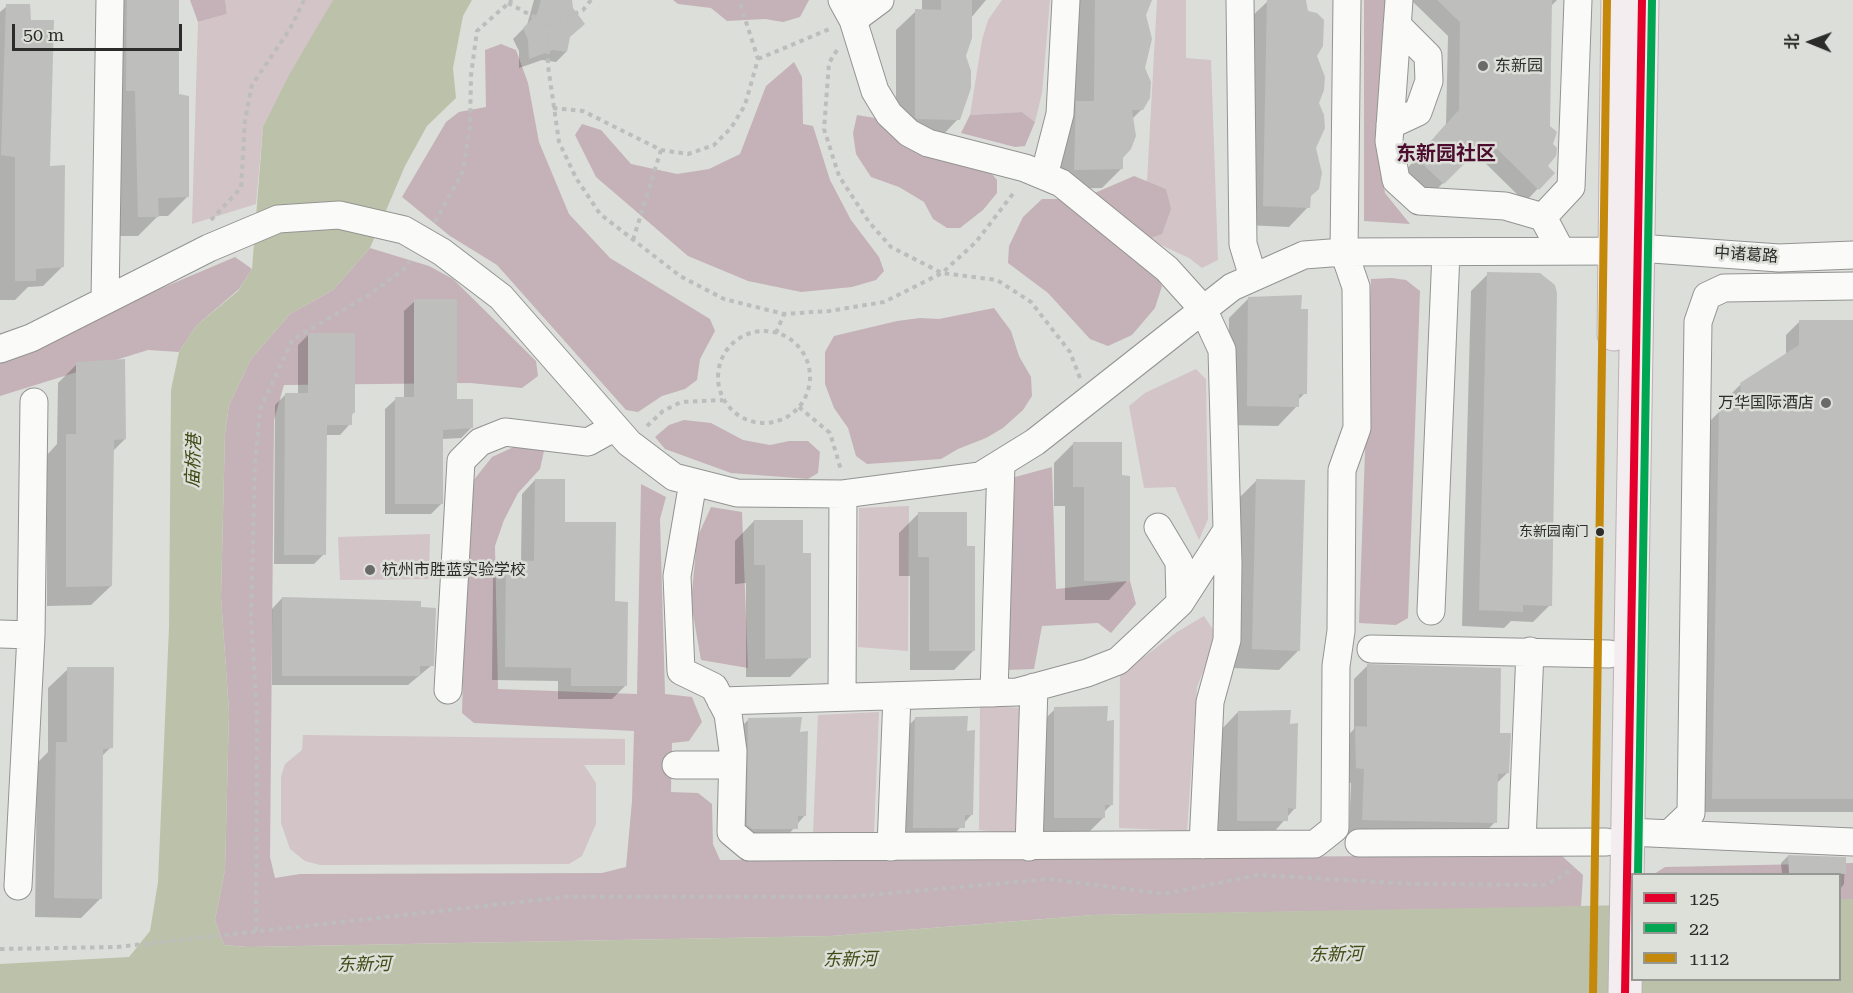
<!DOCTYPE html>
<html>
<head>
<meta charset="utf-8">
<style>
	body { margin:0 }
	#map { position:relative; width:1853px; height:993px; overflow:hidden; background:#dcdeda; font-family:"Roboto Serif","Noto Sans SC",serif }
	canvas { display:block }
	.legend { position:absolute; left:1631px; top:873px; width:210px; height:108px; box-sizing:border-box; background:#dddfd9; border:2px solid #969893; margin:0; padding:8px 10px; list-style:none; font-size:18px; color:#2c2d2b }
	.legend li { display:flex; align-items:center; gap:12px; height:30px }
	.legend b { width:30px; border:2px solid #969893 }
	.north { position:absolute; left:1781px; top:12px; width:60px; height:60px; -webkit-text-stroke:4px #dddfd9; paint-order:stroke; rotate:271deg; font-size:16px; font-weight:700; line-height:24px; text-align:center; color:#2c2d2b }
	.north::after { content:''; display:block; margin:auto; width:21px; height:27px; background:#2c2d2b; clip-path:polygon(50% 0,100% 100%,50% 72%,0 100%) }
	.scale { position:absolute; left:12px; top:24px; width:170px; height:27px; box-sizing:border-box; border:3px solid #2c2d2b; border-top:0; padding-left:8px; font-size:18px; line-height:21px; white-space:nowrap; color:#2c2d2b; -webkit-text-stroke:4px #dddfd9; paint-order:stroke }
</style>
</head>
<body>
<div id="map">
<canvas width="1853" height="993"></canvas>
<ul class="legend">
<li><b style="height:8px;background:#e4002b"></b>125</li>
<li><b style="height:8px;background:#00a651"></b>22</li>
<li><b style="height:8px;background:#c4880b"></b>1112</li>
</ul>
<div class="north">北</div>
<div class="scale">50 m</div>
</div>
<script>
const ctx = document.querySelector('canvas').getContext('2d');
ctx.lineJoin = 'round';
function fillPath(path, color) { ctx.fillStyle = color; ctx.fill(path, 'evenodd'); }
const shape = rows => new Path2D(rows.map(r => 'M' + r).join(''));
function strokePath(path, color, width, dash) { ctx.strokeStyle = color; ctx.lineWidth = width; ctx.lineCap = dash ? 'butt' : 'round'; ctx.setLineDash(dash || []); ctx.stroke(path); }
function drawText(font, color, halo, rows, align = 'center') {
  ctx.font = font + ' "Roboto Serif","Noto Sans SC",serif'; ctx.lineWidth = 5; ctx.setLineDash([]); ctx.textBaseline = 'middle'; ctx.strokeStyle = halo; ctx.fillStyle = color; for (const [text, x, y, turn = 0] of rows) {
    ctx.save(); ctx.translate(x, y); ctx.rotate((+turn || 0) * Math.PI / 180); ctx.textAlign = isNaN(turn) ? turn : align; if (halo) ctx.strokeText(text, 0, 0); ctx.fillText(text, 0, 0); ctx.restore();
  }
}
fillPath(shape([
	[225,0,333,0,263,127,256,204,192,224,198,22,227,14],
	[1002,0,1050,0,1042,93,1035,122,1022,112,970,115,982,40,988,20],
	[1157,0,1186,0,1186,58,1211,60,1218,260,1202,268,1189,258,1148,239,1166,189,1147,182],
	[1196,369,1206,379,1208,519,1199,540,1175,487,1144,488,1129,406,1145,393],
	[909,506,908,651,858,647,859,508],
	[430,534,429,579,340,580,338,537],
	[1204,616,1214,631,1209,656,1197,687,1187,831,1119,828,1120,675,1177,632],
	[980,705,1021,708,1015,834,979,830],
	[879,712,874,833,813,833,818,715],
	[303,735,625,739,625,765,584,765,596,783,596,824,582,856,569,864,320,865,305,861,290,849,281,823,281,777,285,764,302,750]
]), '#d2c4c7');
fillPath(shape([
	[190,0,225,0,227,14,198,22],
	[673,0,809,0,800,17,783,22,765,19,727,21,711,8,678,4],
	[1364,0,1386,0,1378,151,1385,193,1410,224,1364,221],
	[501,44,516,50,528,83,539,142,569,214,610,258,710,319,715,331,700,359,697,380,685,389,662,396,638,412,626,410,497,265,450,236,402,197,446,122,459,112,486,107,485,50],
	[794,62,802,77,803,124,813,126,830,180,851,220,879,257,884,271,876,280,852,287,801,292,748,281,688,256,596,177,575,135,582,124,601,130,631,164,677,174,709,169,740,154,766,86],
	[1022,112,1035,122,1025,146,1015,147,961,133,970,115],
	[857,115,875,118,892,131,987,168,997,180,997,193,983,210,960,228,947,228,933,219,924,202,899,187,871,177,856,154,853,133],
	[1134,176,1166,189,1171,209,1162,234,1148,239,1090,195],
	[1042,199,1062,199,1147,263,1162,286,1155,308,1132,335,1108,346,1090,339,1048,293,1008,263,1009,246,1023,217],
	[370,248,429,266,453,279,536,361,538,376,522,388,470,383,284,385,274,420,270,857,275,878,300,874,602,873,626,867,632,801,634,731,474,723,462,713,469,486,492,457,520,444,544,451,540,469,518,493,504,520,495,546,498,689,637,694,641,484,666,497,660,519,665,694,692,697,702,722,689,741,672,743,671,792,698,793,712,804,713,844,720,860,1561,855,1583,875,1581,907,1094,915,831,936,248,947,224,945,215,920,225,870,229,712,221,597,225,433,229,405,251,359,290,314,333,290],
	[235,257,252,269,239,289,196,326,179,352,148,350,0,396,0,357],
	[1392,278,1406,280,1420,291,1408,618,1396,625,1359,623,1371,279],
	[994,308,1011,331,1019,356,1031,377,1032,396,1023,410,1003,428,986,438,958,449,941,459,867,464,856,456,848,428,834,408,825,384,825,352,834,336,897,321,920,318,939,319],
	[684,420,711,423,743,440,770,445,789,441,808,441,820,452,818,473,808,479,731,473,665,449,655,437,669,425],
	[1052,467,1056,589,1130,581,1136,604,1111,633,1098,623,1042,626,1034,669,1006,670,1015,477],
	[711,507,742,512,748,668,701,660,691,603,697,538],
	[1853,863,1853,899,1840,899,1840,874,1654,874,1665,867]
]), '#c4b2b8');
fillPath(shape([
	[333,0,472,0,463,16,453,68,456,98,427,126,405,166,370,248,333,290,290,314,251,359,229,405,225,433,221,597,229,712,225,870,215,920,224,945,248,947,831,936,1094,915,1632,905,1632,980,1840,980,1840,899,1853,899,1853,993,0,993,0,964,129,957,150,931,158,882,169,627,171,390,179,352,196,326,238,291,252,269,263,127,289,75]
]), '#bcc2aa');
fillPath(shape([
	[108,0,178,0,178,95,187,197,168,216,158,216,138,236,119,236],
	[534,0,571,0,566,52,556,62,542,60,519,68,519,51,513,39,527,25],
	[922,0,986,0,970,19,958,119,939,139,896,136,896,30,916,11,922,11],
	[1076,0,1151,0,1144,14,1142,109,1131,120,1122,157,1121,169,1102,188,1055,189,1058,122,1075,104],
	[1411,0,1557,0,1551,6,1549,126,1552,145,1546,166,1553,173,1525,202,1474,152,1430,196,1404,172,1446,124,1448,36],
	[1268,1,1315,56,1315,148,1308,207,1289,227,1244,225,1248,20],
	[7,6,48,167,63,266,43,286,28,287,15,300,0,300,0,12],
	[1488,274,1550,605,1533,622,1511,621,1504,628,1462,626,1471,291],
	[1249,298,1299,311,1305,393,1297,401,1297,406,1278,426,1229,425,1229,318],
	[415,301,455,400,472,427,461,438,442,439,441,504,431,514,385,514,385,409,396,399,404,399,404,311],
	[1800,321,1853,321,1853,812,1699,812,1706,425,1720,411,1729,411,1727,398,1741,384,1786,355,1786,335],
	[309,334,353,412,350,424,340,435,325,435,324,554,314,564,274,564,275,405,285,395,298,395,298,345],
	[77,364,125,439,113,451,111,586,91,605,47,606,47,455,57,444,58,383],
	[1073,444,1120,477,1128,580,1109,600,1065,600,1065,506,1054,506,1054,463],
	[535,480,614,603,625,686,612,699,558,699,558,681,492,680,493,576,506,562,521,562,522,494],
	[1257,480,1299,650,1279,670,1233,668,1237,500],
	[918,514,973,651,954,670,910,670,910,576,899,576,899,533],
	[754,521,809,658,790,677,746,677,746,583,735,584,735,541],
	[282,598,432,665,408,685,272,685,272,609],
	[1368,665,1499,735,1508,772,1496,784,1495,822,1482,836,1349,833,1351,783,1342,781,1342,742,1354,729,1354,679],
	[68,669,111,747,101,757,101,898,81,918,35,917,37,763,48,752,48,688],
	[1055,709,1106,723,1111,805,1103,813,1103,818,1084,837,1035,837,1036,728],
	[1238,712,1289,726,1295,808,1267,840,1218,840,1219,732],
	[749,719,799,733,805,815,777,848,732,848,729,739],
	[915,719,965,732,972,814,944,846,895,847,896,738],
	[1788,856,1845,859,1844,884,1840,889,1840,874,1782,874,1781,863]
]), '#0003');
fillPath(shape([
	[127,0,179,0,179,94,189,96,189,197,158,198,159,217,138,217,135,91,126,91],
	[541,0,572,0,573,8,585,24,570,37,567,52,553,50,529,59,528,40,523,28,537,14],
	[941,0,972,0,972,38,966,56,971,71,971,88,960,120,917,119,915,117,915,9,941,10],
	[1095,0,1152,0,1146,15,1152,39,1145,68,1151,82,1150,98,1143,110,1132,110,1136,136,1131,149,1123,158,1123,169,1074,170,1076,101,1094,101],
	[1267,0,1306,0,1308,11,1317,13,1324,20,1323,46,1317,56,1325,77,1324,90,1319,103,1324,115,1325,128,1316,148,1322,173,1319,189,1311,196,1310,208,1263,206],
	[1437,0,1552,0,1550,126,1557,132,1553,144,1557,148,1556,156,1548,166,1555,173,1539,190,1488,140,1444,184,1416,158,1459,110,1460,22],
	[6,4,30,4,31,20,54,20,50,166,65,165,64,267,36,269,36,281,15,281,15,157,1,155],
	[1487,272,1540,273,1555,285,1557,293,1552,606,1523,605,1523,612,1479,610],
	[1302,295,1301,309,1308,309,1307,394,1299,394,1299,407,1247,406,1248,297],
	[414,299,457,299,457,399,473,399,473,428,443,430,443,504,395,504,395,397,414,397],
	[1799,320,1853,320,1853,799,1712,799,1719,410,1743,409,1740,383,1799,345],
	[308,333,355,333,355,413,352,413,352,425,327,425,326,555,284,555,285,393,308,393],
	[125,359,126,439,114,440,112,586,66,587,66,434,76,434,76,362],
	[1073,442,1122,442,1122,475,1130,476,1130,581,1084,581,1084,487,1073,487],
	[535,479,565,479,565,522,616,522,615,601,628,602,627,686,571,686,571,668,505,667,506,560,534,561],
	[1256,479,1305,480,1300,651,1252,649],
	[918,512,967,512,967,546,975,546,975,651,929,651,929,557,918,557],
	[754,520,803,520,803,553,811,553,811,658,765,659,765,565,754,565],
	[282,597,421,601,421,607,436,608,434,666,420,666,420,676,282,676],
	[1367,664,1501,668,1500,733,1511,733,1509,773,1498,774,1497,823,1362,820,1364,769,1356,768,1355,726,1367,727],
	[67,667,114,667,113,748,103,749,102,899,54,898,56,742,67,742],
	[1108,706,1107,721,1114,720,1113,805,1105,805,1105,818,1054,818,1054,707],
	[1291,710,1290,724,1298,723,1296,809,1288,808,1288,821,1237,821,1238,711],
	[968,716,967,731,975,730,973,815,965,815,965,828,913,828,915,717],
	[802,717,800,732,808,731,806,816,798,816,798,829,752,829,747,825,748,718],
	[1788,855,1846,857,1846,874,1789,874]
]), '#bebfbd');
const minor = shape([
	[842,0,853,20,875,91,889,114,909,133,928,143,1025,168,1061,183,1167,269,1203,309,1222,350,1228,564,1227,640,1210,702,1203,845],
	[1240,0,1243,244,1253,277],
	[1399,0,1389,141,1396,180,1419,201,1505,206,1543,217,1561,251],
	[853,20,880,0],
	[1390,125,1418,112,1429,81,1428,56,1397,25],
	[1044,176,1060,114,1066,0],
	[1543,217,1571,187,1578,0],
	[105,300,110,0],
	[0,349,31,338,209,248,278,219,339,215,404,230,442,252,501,297,629,443,674,477,737,493,843,494,980,476,1035,442,1232,287,1304,255,1344,252,1615,251,1638,248,1779,258,1853,255],
	[693,482,677,576,681,671,714,687,728,714,733,751,731,832,749,847,1315,844,1335,828,1336,666,1341,631,1342,470,1357,428,1356,287,1344,252,1347,0],
	[1158,527,1179,562,1180,603],
	[1431,611,1446,252],
	[0,634,31,635],
	[1371,649,1609,654],
	[448,690,461,461,480,442,505,432,588,442,615,427],
	[994,693,1001,463],
	[842,697,843,494],
	[721,701,1017,692,1087,673,1118,661,1180,603,1227,530],
	[676,765,732,765],
	[1628,832,1853,842],
	[1669,834,1691,813,1698,322,1707,296,1724,288,1853,286],
	[1522,842,1530,651],
	[1359,843,1606,842],
	[891,847,897,696],
	[1029,847,1034,687],
	[18,886,31,635,34,402]
]);
const major = shape([
	[1614,334,1618,0],
	[1625,993,1642,0]
]);
strokePath(minor, '#939492', 29);
strokePath(major, '#bbb1b4', 35);
strokePath(shape([
	[591,0,583,10,559,20,548,34,548,66,559,142,576,178,600,214,680,276,724,299,784,314,829,311,884,302,942,273,976,242,1015,191],
	[508,3,553,27],
	[837,50,829,63,824,129,839,176,869,222,891,247,942,273,997,280,1031,302,1070,352,1080,378],
	[758,59,832,28],
	[553,108,583,111,661,150,688,154,714,145,731,128,745,105,758,59,739,0],
	[211,220,241,188,245,120,252,85,290,29,304,0],
	[435,222,463,171,470,126,471,75,477,31,512,0],
	[633,240,661,150],
	'718 377a46 46 0 1 1 92 0a46 46 0 1 1-92 0Z',
	[776,333,784,314],
	[799,407,830,433,841,470],
	[647,426,663,411,681,402,723,400],
	[256,931,257,715,251,618,255,464,260,409,293,339,369,295,404,269,410,261],
	[0,949,117,947,565,897,847,897,1050,879,1164,894,1258,875,1414,884,1543,885,1558,879,1574,867]
]), '#bdbdbd', 4, [4.5, 4.5]);
strokePath(minor, '#fafaf9', 27);
strokePath(major, '#f3edef', 33);
strokePath(shape([
	[1625,993,1642,0]
]), '#e4002b', 8);
strokePath(shape([
	[1638,874,1652,0]
]), '#00a651', 8);
strokePath(shape([
	[1593,993,1607,0]
]), '#c4880b', 8);
for (const [x, y, r, color] of [
	[1483,66,6,"#6a6b68"],
	[1826,403,6,"#6a6b68"],
	[1600,532,5,"#2c2d2b"],
	[370,570,6,"#6a6b68"]
]) { const dot = new Path2D(); dot.arc(x, y, r, 0, 2 * Math.PI); ctx.fillStyle = color; ctx.fill(dot); strokePath(dot, '#dddfd9', 2); }
drawText('14px', '#2c2d2b', '#dddfd9', [
	["东新园南门",1589,532]
], 'right');
drawText('16px', '#2c2d2b', '#dddfd9', [
	["东新园",1495,66],
	["万华国际酒店",1814,403,"right"],
	["杭州市胜蓝实验学校",382,570]
], 'left');
drawText('16px', '#2c2d2b', '#dddfd9', [
	["中诸葛路",1746,255,4]
]);
drawText('italic 18px', '#414914', '#dddfd9', [
	["庙桥港",194,461,-88],
	["东新河",1336,955,-1],
	["东新河",850,960,-1],
	["东新河",364,965,-1]
]);
drawText('bold 20px', '#4c0c2e', '#dddfd9', [
	["东新园社区",1446,154]
]);
</script>
</body>
</html>
